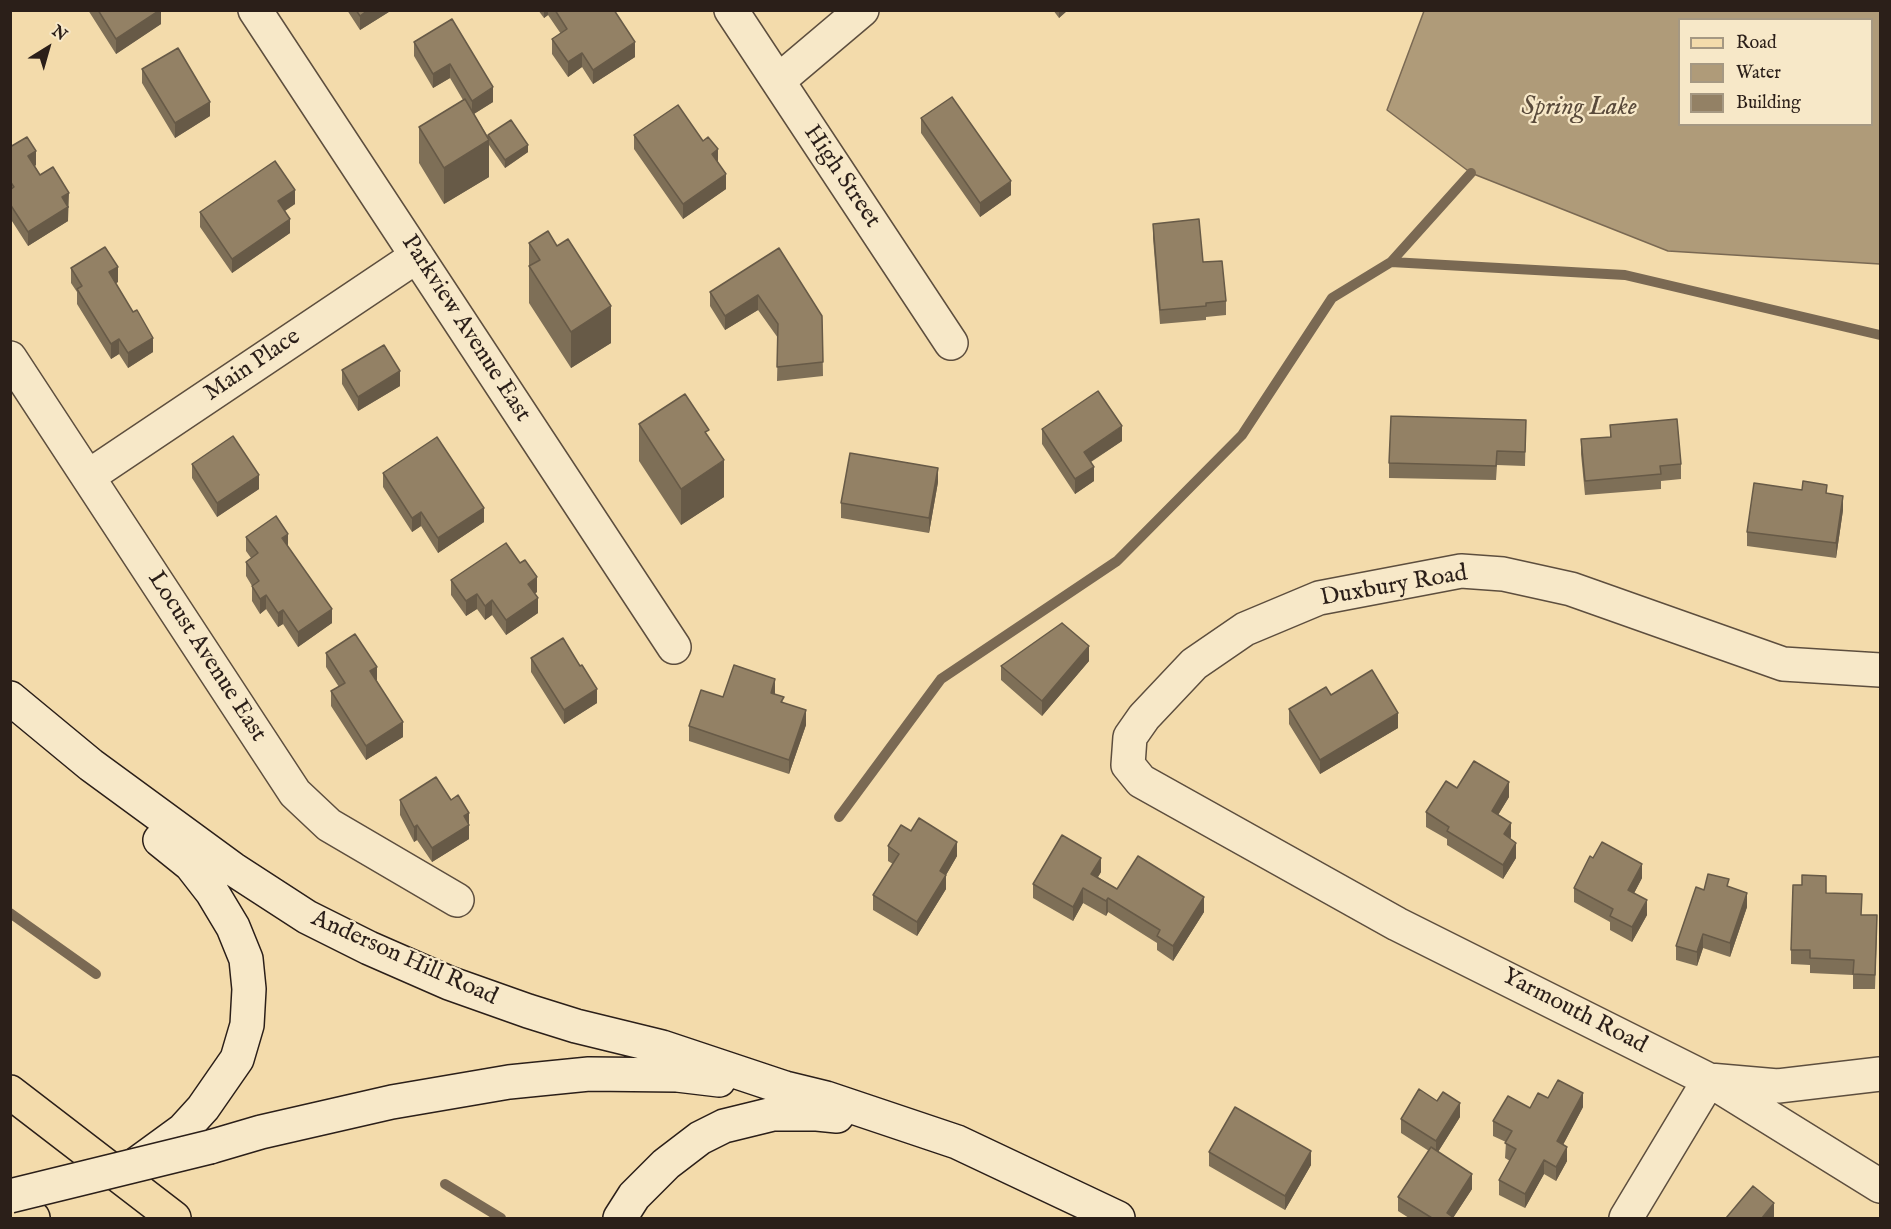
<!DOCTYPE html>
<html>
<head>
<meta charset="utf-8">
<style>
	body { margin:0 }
	#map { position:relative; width:1891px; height:1229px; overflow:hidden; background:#f3dbab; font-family:"IM FELL English",serif }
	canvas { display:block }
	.frame { position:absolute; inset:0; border:12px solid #2b1f19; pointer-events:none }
	.legend { position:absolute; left:1678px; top:18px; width:195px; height:108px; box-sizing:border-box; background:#f7e8c8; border:2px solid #a59882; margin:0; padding:8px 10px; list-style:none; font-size:18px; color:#2b1f19 }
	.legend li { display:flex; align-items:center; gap:12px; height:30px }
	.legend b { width:30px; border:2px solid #a59882 }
	.north { position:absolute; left:18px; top:18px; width:60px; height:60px; -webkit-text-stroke:4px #f7e8c8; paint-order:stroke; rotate:37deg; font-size:16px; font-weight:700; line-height:24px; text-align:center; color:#2b1f19 }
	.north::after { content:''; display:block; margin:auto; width:21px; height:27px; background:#2b1f19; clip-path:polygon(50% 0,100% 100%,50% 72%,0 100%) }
</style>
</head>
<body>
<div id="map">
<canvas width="1891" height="1229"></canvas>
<div class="frame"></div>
<ul class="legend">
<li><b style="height:8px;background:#f3dbab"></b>Road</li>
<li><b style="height:16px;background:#af9b79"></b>Water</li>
<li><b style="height:16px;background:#938165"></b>Building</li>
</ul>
<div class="north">N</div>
</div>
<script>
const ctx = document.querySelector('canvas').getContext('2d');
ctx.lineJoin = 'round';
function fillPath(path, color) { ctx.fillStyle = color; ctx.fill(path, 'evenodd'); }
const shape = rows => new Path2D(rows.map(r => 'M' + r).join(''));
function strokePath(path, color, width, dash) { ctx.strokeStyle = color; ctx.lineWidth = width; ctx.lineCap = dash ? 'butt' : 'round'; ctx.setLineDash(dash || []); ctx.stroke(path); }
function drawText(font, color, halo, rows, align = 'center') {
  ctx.font = font + ' "IM FELL English",serif'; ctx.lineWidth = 4.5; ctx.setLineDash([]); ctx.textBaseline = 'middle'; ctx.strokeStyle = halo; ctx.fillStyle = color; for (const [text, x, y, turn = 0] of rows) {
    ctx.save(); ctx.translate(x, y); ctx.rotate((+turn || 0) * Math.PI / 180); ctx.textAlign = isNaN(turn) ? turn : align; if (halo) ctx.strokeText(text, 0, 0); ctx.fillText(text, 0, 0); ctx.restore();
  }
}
const water = shape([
	[1424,11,1880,11,1880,264,1668,251,1471,173,1387,110,1424,11],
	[1680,20,1872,20,1872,124,1680,124,1680,20]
]);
fillPath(water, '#af9b79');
strokePath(water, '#7a6953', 1.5);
strokePath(shape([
	[1391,262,1471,173],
	[839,817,941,679,1117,561,1242,435,1332,298,1391,262,1625,275,1880,335],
	[10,913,96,974],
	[445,1184,501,1218]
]), '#7a6953', 10);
const minor = shape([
	[255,10,674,647],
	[731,10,951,343],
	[778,81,862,10],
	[10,358,295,793,329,825,457,900],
	[89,476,417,256],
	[1880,670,1783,664,1571,589,1503,574,1461,571,1319,598,1245,629,1194,664,1144,717,1130,737,1128,765,1141,781,1397,924,1709,1080,1880,1186],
	[1626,1218,1709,1080,1778,1086,1880,1074]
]);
const secondary = shape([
	[10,698,91,765,233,869,307,917,369,948,449,983,528,1011,576,1026,662,1047,785,1088,826,1098,957,1142,1118,1218],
	[210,1147,261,1132,392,1102,509,1082,589,1074,677,1075,719,1080],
	[135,1165,183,1130,203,1108,237,1059,247,1025,249,989,246,959,233,927,212,892,191,865,160,840],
	[620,1218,634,1196,666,1164,700,1138,724,1126,773,1114,817,1114,837,1116]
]);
const primary = shape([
	[10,1092,174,1218]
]);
const motorway = shape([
	[10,1199,33,1218]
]);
strokePath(minor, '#5d4e3e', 36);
strokePath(secondary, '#2b1f19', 36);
strokePath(primary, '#2b1f19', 36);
strokePath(motorway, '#2b1f19', 36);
strokePath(minor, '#f7e8c8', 33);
strokePath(secondary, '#f7e8c8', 33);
strokePath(primary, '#f3dbab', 33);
strokePath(motorway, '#f3dbab', 33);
const secondaryBridge = shape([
	[10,1196,210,1147]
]);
strokePath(secondaryBridge, '#2b1f19', 36, []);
strokePath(secondaryBridge, '#f7e8c8', 33);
fillPath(shape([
	[88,10,161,10,161,24,116,54],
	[347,10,392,10,360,30],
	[538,10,614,10,635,57,593,84,582,67,568,77,552,54,552,39,561,34,548,15,544,18],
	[1053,10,1068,10,1059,18],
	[452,19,493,102,474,114,488,137,488,135,528,152,505,168,489,145,489,177,444,204,419,163,419,127,463,100,450,78,433,88,414,56,414,42],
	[142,69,210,116,175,138,142,83],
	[921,118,1011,195,980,217,921,133],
	[634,135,718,162,726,189,683,219,634,149],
	[10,147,36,165,35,166,40,175,69,207,68,208,68,221,28,246,10,218],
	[295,204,285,211,290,233,232,273,200,227,200,212],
	[1153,224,1203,262,1226,301,1226,315,1206,317,1206,320,1160,324,1153,238],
	[529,243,557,246,611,343,571,368,529,303],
	[779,248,822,316,823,376,777,381,778,338,758,310,725,330,710,306,710,292],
	[71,268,118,282,116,283,153,352,128,368,119,354,111,359,77,304,77,292,71,283],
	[342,370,400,386,358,411,342,384],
	[1526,420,1525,466,1497,465,1496,480,1389,478,1389,463],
	[639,424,709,438,724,497,681,525,639,461],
	[1610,425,1681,464,1681,479,1661,481,1661,489,1585,495,1581,454,1581,439,1610,437],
	[1042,429,1122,441,1091,462,1094,481,1075,494,1042,444],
	[192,464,259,489,217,517,192,478],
	[383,473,484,522,438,553,421,526,412,532,383,487],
	[938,482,929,533,841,518,841,503],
	[1827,493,1843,510,1836,558,1747,546,1747,532],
	[246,537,288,547,332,623,298,647,283,624,278,627,266,609,260,614,252,601,252,586,246,576,246,562,251,558,246,551],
	[451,580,537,592,534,594,538,613,506,635,492,615,485,620,477,609,466,616,451,595],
	[326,653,377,681,403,737,366,760,331,706,331,691,339,687,326,667],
	[531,658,580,666,597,703,564,724,531,672],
	[1089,661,1042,716,1001,680,1001,666],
	[775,693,775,694,806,725,789,774,689,741,689,726,723,697],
	[1331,695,1398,728,1320,774,1289,724,1289,709],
	[1457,788,1509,797,1498,815,1511,837,1510,839,1516,858,1503,879,1447,845,1447,839,1426,827,1426,812],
	[400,800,451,800,469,813,469,839,432,862,417,840,414,842,400,815],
	[911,831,957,856,946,875,946,889,917,936,873,910,873,895,893,864,888,861,888,846],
	[1101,872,1098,877,1117,889,1204,912,1173,961,1157,950,1157,943,1108,912,1106,916,1083,903,1073,921,1033,898,1033,884],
	[1642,878,1634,893,1647,915,1632,942,1610,930,1610,922,1574,902,1574,888],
	[1729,887,1747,907,1730,957,1703,948,1697,966,1676,960,1676,946,1704,890],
	[1826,893,1861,915,1877,930,1875,989,1853,989,1853,975,1810,973,1810,965,1791,964,1791,950],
	[1548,1098,1583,1107,1563,1145,1567,1161,1556,1181,1544,1174,1525,1208,1499,1195,1499,1180,1510,1161,1505,1158,1506,1142,1493,1136,1493,1121,1530,1108],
	[1460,1117,1438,1152,1472,1189,1453,1218,1454,1218,1409,1218,1398,1211,1398,1197,1429,1151,1401,1133,1401,1119],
	[1209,1152,1311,1165,1285,1210,1209,1166]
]), '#7e6f57');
fillPath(shape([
	[160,10,161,10,161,24,116,54,116,39],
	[368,10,392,10,360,30,360,16],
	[544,10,548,10,548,15,544,18],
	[1059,10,1068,10,1059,18],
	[635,42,635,57,593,84,593,70],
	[582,53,582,67,568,77,568,62],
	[450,64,450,78,433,88,433,74],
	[493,87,493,102,472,115,472,101],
	[210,102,210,116,175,138,175,123],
	[489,140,489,177,444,204,444,168],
	[528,145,528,152,505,168,505,160],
	[718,149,718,164,712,154],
	[36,151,36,165,28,170,28,156],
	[726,174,726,189,683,219,683,204],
	[1011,181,1011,195,980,217,980,203],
	[295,190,295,204,278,215,278,201],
	[69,193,68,221,28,246,28,232,62,197],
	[290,219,290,233,232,273,232,259],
	[118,267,118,282,109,287,109,272],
	[758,295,758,310,725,330,725,316],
	[611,306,611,343,571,368,571,332],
	[153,338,153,352,128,368,128,353],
	[119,339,119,354,111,359,111,344],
	[400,371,400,386,358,411,358,397],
	[1122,426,1122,441,1084,466,1084,452],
	[724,460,724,497,681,525,681,489],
	[1094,467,1094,481,1075,494,1075,479],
	[938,468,938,482,929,533,929,518],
	[259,475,259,489,217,517,217,503],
	[1843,496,1843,510,1836,558,1836,543],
	[484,508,484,522,438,553,438,538],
	[421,512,421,526,412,532,412,518],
	[288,534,288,548,282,538],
	[537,577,537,592,528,598,528,584],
	[477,594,477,609,466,616,466,601],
	[266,595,266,609,260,614,260,599],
	[538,598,538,613,506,635,506,620],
	[492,600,492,615,485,620,485,606],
	[332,609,332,623,298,647,298,632],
	[283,610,283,624,278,627,278,613],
	[1089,646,1089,661,1042,716,1042,701],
	[377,667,377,682,370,671],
	[775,679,775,693,771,708,771,693],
	[597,689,597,703,564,724,564,710],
	[806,710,806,725,789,774,789,760],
	[1398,713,1398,728,1320,774,1320,760],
	[403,722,403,737,366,760,366,746],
	[1509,782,1509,797,1492,825,1492,811],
	[469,813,469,839,432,862,432,848,464,816],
	[1511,823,1511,837,1504,849,1504,834],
	[417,825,417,840,414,842,414,827],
	[957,842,957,856,946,875,946,889,917,936,917,922,940,871],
	[1516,843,1516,858,1503,879,1503,865],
	[1101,858,1101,872,1091,888,1091,874],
	[1642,864,1642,878,1628,905,1628,890],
	[1083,888,1083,903,1073,921,1073,907],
	[1747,893,1747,907,1730,957,1730,943],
	[1204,897,1204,912,1173,961,1173,946],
	[1108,898,1108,912,1106,916,1106,901],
	[1647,900,1647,915,1632,942,1632,927],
	[1703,934,1703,948,1697,966,1697,952],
	[1583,1093,1583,1107,1557,1156,1557,1141],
	[1460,1103,1460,1117,1436,1155,1436,1141],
	[1567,1147,1567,1161,1556,1181,1556,1167],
	[1311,1151,1311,1165,1285,1210,1285,1196],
	[1544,1160,1544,1174,1525,1208,1525,1194],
	[1472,1174,1472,1189,1453,1218,1447,1213],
	[1774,1203,1774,1218,1762,1218]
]), '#675a47');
const building = shape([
	[98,10,160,10,116,39,98,10],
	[356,10,368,10,360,16,356,10],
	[555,10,614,10,635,42,593,70,582,53,568,62,552,39,567,29,555,10],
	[452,19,493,87,472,101,450,64,433,74,414,42,452,19],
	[178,48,210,102,175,123,142,69,178,48],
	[952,97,1011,181,980,203,921,118,952,97],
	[465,99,489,140,444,168,419,127,465,99],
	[678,105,703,141,708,137,718,149,712,154,726,174,683,204,634,135,678,105],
	[511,120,528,145,505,160,488,135,511,120],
	[27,137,36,151,28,156,40,175,53,167,69,193,62,197,68,207,28,232,10,204,10,190,14,187,10,181,10,147,27,137],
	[275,161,295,190,278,201,290,219,232,259,200,212,275,161],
	[1199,219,1203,262,1222,261,1226,301,1206,303,1206,306,1160,310,1153,224,1199,219],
	[548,231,557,246,568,239,611,306,571,332,529,266,540,260,529,243,548,231],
	[105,247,118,267,109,272,133,312,137,310,153,338,128,353,119,339,111,344,77,289,82,286,71,268,105,247],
	[779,248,822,316,823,362,777,367,778,324,758,295,725,316,710,292,779,248],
	[384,345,400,371,358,397,342,370,384,345],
	[1098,391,1122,426,1084,452,1094,467,1075,479,1042,429,1098,391],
	[685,394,709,430,705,432,724,460,681,489,639,424,685,394],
	[1391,416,1526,420,1525,452,1497,451,1496,466,1389,463,1391,416],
	[1677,419,1681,464,1660,466,1661,474,1585,481,1581,439,1611,437,1610,425,1677,419],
	[233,436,259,475,217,503,192,464,233,436],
	[437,437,484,508,438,538,421,512,412,518,383,473,437,437],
	[850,453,938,468,929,518,841,503,850,453],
	[1803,481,1827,485,1826,493,1843,496,1836,543,1747,532,1754,483,1802,490,1803,481],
	[276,516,288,534,282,538,332,609,298,632,283,610,278,613,266,595,260,599,252,586,259,581,246,562,258,553,246,537,276,516],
	[506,543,520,563,525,560,537,577,528,584,538,598,506,620,492,600,485,606,477,594,466,601,451,580,506,543],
	[1062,623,1089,646,1042,701,1001,666,1062,623],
	[355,634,377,667,370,671,403,722,366,746,331,691,345,683,326,653,355,634],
	[563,638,580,666,582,665,597,689,564,710,531,658,563,638],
	[734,665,775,679,771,693,784,697,781,702,806,710,789,760,689,726,701,690,723,697,734,665],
	[1372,670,1398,713,1320,760,1289,709,1326,687,1331,695,1372,670],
	[1474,761,1509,782,1492,811,1511,823,1504,834,1516,843,1503,865,1447,831,1449,827,1426,812,1446,781,1457,788,1474,761],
	[436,777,451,800,458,795,469,813,464,816,469,825,432,848,417,825,414,827,400,800,436,777],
	[919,818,957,842,940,871,946,875,917,922,873,895,899,854,888,846,901,825,911,831,919,818],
	[1062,835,1101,858,1091,874,1117,889,1138,856,1204,897,1173,946,1157,936,1160,930,1108,898,1106,901,1083,888,1073,907,1033,884,1062,835],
	[1602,842,1642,864,1628,890,1647,900,1632,927,1610,916,1613,909,1574,888,1590,856,1593,858,1602,842],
	[1708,874,1729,879,1727,886,1747,893,1730,943,1703,934,1697,952,1676,946,1696,887,1704,890,1708,874],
	[1802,875,1826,876,1826,893,1862,894,1861,915,1877,915,1875,975,1853,974,1854,960,1810,958,1810,950,1791,950,1793,885,1802,885,1802,875],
	[1558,1080,1583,1093,1557,1141,1567,1147,1556,1167,1544,1160,1525,1194,1499,1180,1516,1149,1505,1143,1512,1131,1493,1121,1508,1096,1530,1108,1538,1093,1548,1098,1558,1080],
	[1419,1089,1437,1101,1443,1092,1460,1103,1436,1141,1401,1119,1419,1089],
	[1235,1107,1311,1151,1285,1196,1209,1152,1235,1107],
	[1431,1147,1472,1174,1447,1213,1454,1218,1432,1218,1398,1197,1431,1147],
	[1753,1186,1774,1203,1762,1218,1726,1218,1753,1186]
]);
fillPath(building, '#938165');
strokePath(building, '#675a47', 1.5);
drawText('24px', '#2b1f19', '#f7e8c8', [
	["High Street",841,177,56],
	["Parkview Avenue East",465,329,57],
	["Main Place",253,366,-34],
	["Duxbury Road",1394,587,-10],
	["Locust Avenue East",206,657,57],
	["Anderson Hill Road",404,959,24],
	["Yarmouth Road",1574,1012,27]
]);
drawText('italic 26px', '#594a3b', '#f7e8c8', [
	["Spring Lake",1579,109]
]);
</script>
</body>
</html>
